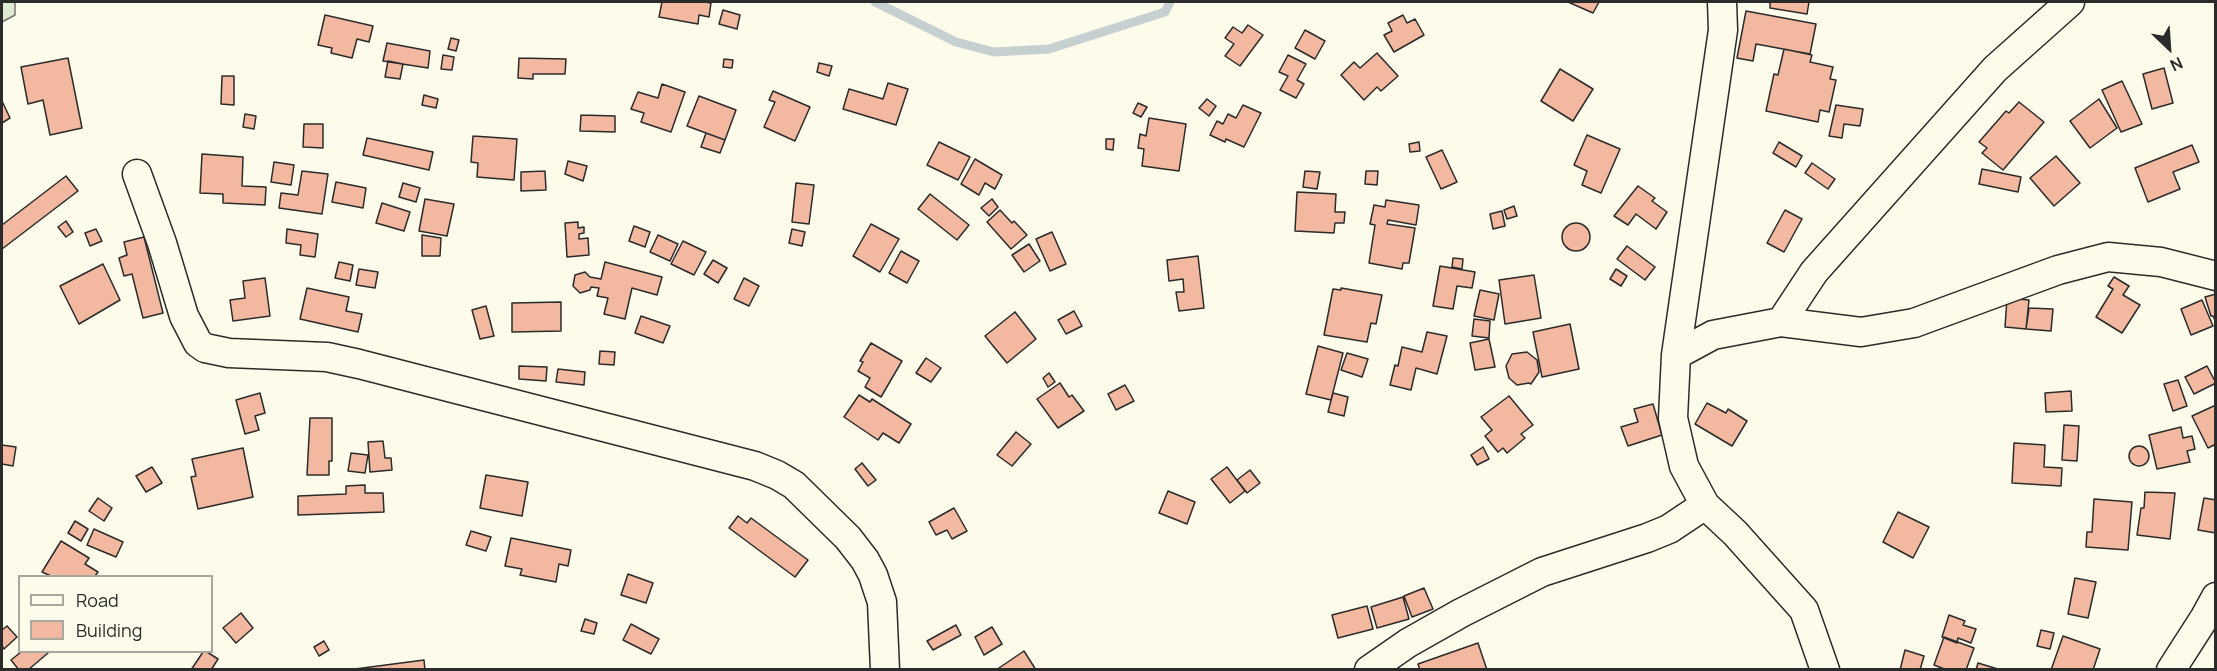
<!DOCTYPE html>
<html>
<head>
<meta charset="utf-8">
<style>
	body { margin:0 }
	#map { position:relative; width:2217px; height:671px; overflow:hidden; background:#fdfbea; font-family:Manrope,sans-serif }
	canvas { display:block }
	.frame { position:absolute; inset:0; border:3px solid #2b2b2b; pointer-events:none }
	.legend { position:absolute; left:18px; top:575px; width:195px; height:78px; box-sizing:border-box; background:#fdfbea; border:2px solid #a9a89e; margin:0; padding:8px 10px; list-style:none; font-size:18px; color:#2b2b2b }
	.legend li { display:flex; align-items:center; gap:12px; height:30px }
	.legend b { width:30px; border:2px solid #a9a89e }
	.north { position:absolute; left:2139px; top:18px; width:60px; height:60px; -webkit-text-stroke:4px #fdfbea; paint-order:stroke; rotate:155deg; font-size:16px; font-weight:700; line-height:24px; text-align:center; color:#2b2b2b }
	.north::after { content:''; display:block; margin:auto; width:21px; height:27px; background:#2b2b2b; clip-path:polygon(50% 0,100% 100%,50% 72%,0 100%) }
</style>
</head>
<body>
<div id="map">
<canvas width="2217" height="671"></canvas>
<div class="frame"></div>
<ul class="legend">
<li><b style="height:8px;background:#fdfbea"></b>Road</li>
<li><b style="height:16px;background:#f2b8a0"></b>Building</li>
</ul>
<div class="north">N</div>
</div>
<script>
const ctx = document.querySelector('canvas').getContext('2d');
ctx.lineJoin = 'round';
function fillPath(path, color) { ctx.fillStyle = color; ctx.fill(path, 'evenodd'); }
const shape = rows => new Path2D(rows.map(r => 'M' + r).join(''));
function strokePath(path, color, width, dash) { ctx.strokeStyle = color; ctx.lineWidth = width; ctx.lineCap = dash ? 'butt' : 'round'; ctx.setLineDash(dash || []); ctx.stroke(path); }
const green = shape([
	[2,2,15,2,15,15,2,22,2,2]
]);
fillPath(green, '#deebd1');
strokePath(green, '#74746e', 1.5);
strokePath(shape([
	[875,2,956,42,994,52,1049,49,1165,12,1170,2]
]), '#c7d0d0', 9);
const building = shape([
	[662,2,705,2,711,3,709,17,699,15,698,24,659,17,662,2],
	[1568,2,1599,2,1593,13,1568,2],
	[1770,2,1809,2,1807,14,1770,8,1770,2],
	[723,10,740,15,737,29,719,24,723,10],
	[1746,11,1816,24,1810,54,1756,44,1753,61,1737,58,1746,11],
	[325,15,373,26,369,42,357,39,352,58,331,53,332,48,318,45,325,15],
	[1403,15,1407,23,1415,19,1424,35,1394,52,1384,35,1392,31,1388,23,1403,15],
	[1248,25,1263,35,1240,66,1225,56,1234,44,1225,38,1233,27,1242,33,1248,25],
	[1305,30,1325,41,1315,59,1295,48,1305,30],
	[451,38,459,40,456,51,448,49,451,38],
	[387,43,430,51,428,68,383,61,387,43],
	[1784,49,1812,55,1810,62,1833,67,1830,79,1836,80,1829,112,1820,110,1818,122,1766,111,1774,74,1778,75,1784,49],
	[1377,53,1398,76,1381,91,1377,87,1364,100,1341,75,1354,62,1360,68,1377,53],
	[443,55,454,57,452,70,441,69,443,55],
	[1288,55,1306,64,1297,80,1304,84,1296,98,1280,90,1288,76,1279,72,1288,55],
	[68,58,82,128,50,135,43,100,28,104,21,67,68,58],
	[519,58,566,59,565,74,533,74,533,79,518,78,519,58],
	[724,59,733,60,732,68,723,67,724,59],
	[388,61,403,64,400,79,385,77,388,61],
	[819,63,832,66,829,76,817,72,819,63],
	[2164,68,2173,103,2152,109,2143,74,2164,68],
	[1560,69,1593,89,1573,121,1541,101,1560,69],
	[222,76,234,76,234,105,221,104,222,76],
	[2122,81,2142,124,2121,132,2102,90,2122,81],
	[888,83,908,89,896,125,843,109,849,89,883,99,888,83],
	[662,84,685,92,671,132,641,122,644,113,631,109,638,92,658,98,662,84],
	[773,91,810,107,795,141,764,127,775,102,769,100,773,91],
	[424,95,438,99,436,108,422,105,424,95],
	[699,96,736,110,725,140,687,126,699,96],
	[1207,99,1216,106,1209,116,1199,108,1207,99],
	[2099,99,2117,128,2090,148,2070,121,2099,99],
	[2,101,10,118,2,123,2,101],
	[2019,102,2044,122,2003,170,1982,153,1987,148,1979,142,2006,111,2009,113,2019,102],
	[1138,103,1147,107,1141,117,1133,113,1138,103],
	[1243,105,1261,113,1244,147,1226,139,1225,142,1210,135,1217,121,1223,124,1228,114,1236,118,1243,105],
	[1836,105,1863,109,1860,126,1844,124,1842,138,1829,136,1836,105],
	[245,114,256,116,254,129,243,127,245,114],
	[581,115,615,116,615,132,580,131,581,115],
	[1149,118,1186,124,1179,171,1142,166,1144,149,1138,148,1140,134,1146,136,1149,118],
	[304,124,323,124,323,148,303,147,304,124],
	[706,133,725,140,720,153,701,147,706,133],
	[1587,135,1620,149,1601,193,1582,185,1587,171,1574,165,1587,135],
	[473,136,517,139,514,180,477,177,478,163,471,162,473,136],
	[367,138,433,152,429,170,363,155,367,138],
	[1106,139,1114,139,1113,150,1106,149,1106,139],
	[939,142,970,157,958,180,927,165,939,142],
	[1419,142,1420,151,1410,152,1409,144,1419,142],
	[1779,142,1802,156,1796,167,1773,153,1779,142],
	[2192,145,2199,162,2173,172,2180,189,2148,202,2135,168,2192,145],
	[1442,150,1457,182,1441,189,1426,157,1442,150],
	[202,154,243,157,242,186,266,187,265,205,223,203,223,194,200,193,202,154],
	[2056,156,2080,183,2054,206,2030,178,2056,156],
	[975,159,1002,175,995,189,985,183,979,195,961,184,975,159],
	[568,161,587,166,583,181,565,174,568,161],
	[274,162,294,165,291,185,271,182,274,162],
	[1812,163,1835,179,1828,189,1805,173,1812,163],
	[1982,169,2021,177,2018,192,1979,184,1982,169],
	[302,171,328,174,322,214,279,208,281,193,298,195,302,171],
	[545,171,546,190,521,191,521,172,545,171],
	[1305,171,1320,172,1317,189,1303,187,1305,171],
	[1366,171,1378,171,1377,185,1365,184,1366,171],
	[66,176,78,191,2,249,2,225,66,176],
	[336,182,366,188,363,208,332,202,336,182],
	[403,183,420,188,416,202,399,197,403,183],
	[796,183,814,185,809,224,792,222,796,183],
	[1638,186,1655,198,1652,201,1667,212,1656,229,1636,214,1628,225,1614,216,1638,186],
	[1297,192,1336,194,1335,212,1345,212,1344,223,1335,223,1334,233,1295,231,1297,192],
	[930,194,969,225,957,240,918,209,930,194],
	[425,199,454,204,447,236,419,231,425,199],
	[992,199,998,207,989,216,981,208,992,199],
	[1386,200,1419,205,1416,225,1388,220,1387,224,1415,228,1409,263,1403,263,1402,269,1369,263,1375,225,1370,224,1374,205,1385,207,1386,200],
	[382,203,410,212,404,231,376,223,382,203],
	[1514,206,1517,216,1507,219,1504,210,1514,206],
	[1000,210,1012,223,1014,221,1027,235,1011,249,987,222,1000,210],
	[1785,210,1802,219,1784,252,1767,243,1785,210],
	[1502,211,1505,226,1493,229,1490,214,1502,211],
	[66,221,73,232,66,237,58,227,66,221],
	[578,222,578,228,584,227,584,233,579,234,579,239,588,238,589,255,567,257,565,223,578,222],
	'1562 237a14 14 0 1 1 28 0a14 14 0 1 1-28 0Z',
	[871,224,899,239,880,272,853,256,871,224],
	[634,226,650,232,645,247,629,241,634,226],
	[96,229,102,241,90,246,85,233,96,229],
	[287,229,318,234,315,257,300,255,301,245,286,243,287,229],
	[792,229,805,232,802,246,789,243,792,229],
	[1052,232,1066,264,1050,271,1036,239,1052,232],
	[422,235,441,238,440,256,422,256,422,235],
	[658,235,678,244,670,261,650,252,658,235],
	[144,237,163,313,143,318,132,274,124,276,119,258,127,255,124,242,144,237],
	[683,241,706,252,694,275,671,264,683,241],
	[1029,244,1040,261,1024,272,1012,255,1029,244],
	[1627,246,1655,267,1645,280,1617,259,1627,246],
	[901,251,919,261,907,283,889,273,901,251],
	[1198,256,1204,308,1179,311,1176,292,1184,292,1183,279,1169,281,1167,260,1198,256],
	[1453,258,1463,259,1462,269,1452,267,1453,258],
	[713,260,727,268,718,283,704,274,713,260],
	[339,262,353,265,350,281,335,278,339,262],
	[605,262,662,277,657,295,632,288,625,319,604,314,608,298,597,296,599,288,591,287,590,290,580,293,573,286,575,275,585,272,590,277,601,279,605,262],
	[103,264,120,300,79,324,60,286,103,264],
	[1440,266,1475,272,1472,288,1457,286,1453,309,1433,306,1440,266],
	[359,269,378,272,375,288,356,285,359,269],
	[1616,269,1627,276,1621,286,1610,279,1616,269],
	[1534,275,1541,318,1505,324,1499,280,1534,275],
	[2114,277,2129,286,2123,295,2140,305,2122,333,2096,317,2113,289,2108,286,2114,277],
	[265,278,270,316,233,321,230,300,245,298,243,281,265,278],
	[744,278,759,286,749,306,734,299,744,278],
	[307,288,349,297,346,311,362,314,358,332,300,319,307,288],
	[1341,288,1382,295,1376,324,1371,323,1367,342,1324,335,1333,289,1341,290,1341,288],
	[1480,290,1499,294,1494,320,1474,316,1480,290],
	[2216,294,2216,323,2213,316,2211,316,2205,297,2216,294],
	[2007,298,2029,300,2026,329,2005,327,2007,298],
	[2202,300,2213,326,2191,335,2181,309,2202,300],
	[561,302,561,331,512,332,512,303,561,302],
	[486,306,494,336,480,339,472,310,486,306],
	[2029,308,2053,309,2051,331,2026,329,2029,308],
	[1074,311,1082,326,1066,334,1058,320,1074,311],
	[1015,312,1036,339,1007,363,985,336,1015,312],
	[641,316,670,326,663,343,635,333,641,316],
	[1474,319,1490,321,1489,338,1472,336,1474,319],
	[1570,324,1579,369,1542,377,1533,332,1570,324],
	[1427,332,1447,336,1437,374,1416,368,1411,390,1390,385,1395,365,1398,366,1402,347,1422,352,1427,332],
	[1489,339,1495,367,1475,370,1470,343,1489,339],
	[871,343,902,361,881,397,865,387,870,378,858,371,863,362,860,361,871,343],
	[1318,346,1343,353,1331,400,1306,394,1318,346],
	[600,351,615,352,614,365,599,364,600,351],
	[1527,352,1537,360,1539,372,1531,384,1529,383,1517,385,1509,378,1506,366,1512,354,1527,352],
	[1347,353,1368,359,1362,377,1341,370,1347,353],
	[926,358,941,368,931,382,916,373,926,358],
	[519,366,547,367,546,381,519,379,519,366],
	[2207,366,2216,383,2194,394,2185,377,2207,366],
	[558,369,585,372,584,385,556,382,558,369],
	[1049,373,1055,382,1048,387,1043,378,1049,373],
	[2178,380,2187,406,2173,411,2164,384,2178,380],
	[1060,383,1069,397,1072,395,1084,411,1058,428,1037,399,1060,383],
	[1125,385,1134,401,1116,410,1108,394,1125,385],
	[2071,391,2072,411,2046,412,2045,393,2071,391],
	[260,393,265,413,255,416,259,430,245,434,236,400,260,393],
	[1333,393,1348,397,1344,416,1328,412,1333,393],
	[859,395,870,402,872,399,911,424,899,443,883,433,878,440,844,417,859,395],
	[1509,396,1533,425,1521,434,1525,438,1507,453,1503,448,1498,452,1485,436,1492,430,1481,417,1509,396],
	[1707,403,1726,413,1728,409,1747,421,1732,446,1695,424,1707,403],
	[1653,404,1662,435,1628,446,1621,427,1638,422,1634,409,1653,404],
	[2216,405,2216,444,2208,448,2192,416,2216,405],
	[310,418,332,418,332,461,329,461,329,475,307,475,310,418],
	[2064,425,2079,426,2077,461,2062,460,2064,425],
	[2181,427,2183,438,2192,436,2195,449,2187,451,2190,462,2157,469,2149,435,2181,427],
	[1016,432,1031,444,1012,466,997,455,1016,432],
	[383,441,385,458,391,458,392,470,370,472,368,442,383,441],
	[2014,443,2045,445,2044,467,2062,468,2061,486,2012,483,2014,443],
	[2,445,16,447,13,466,2,464,2,445],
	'2129 456a10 10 0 1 1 20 0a10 10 0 1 1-20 0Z',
	[1483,447,1489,459,1477,465,1471,455,1483,447],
	[243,448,253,497,198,509,191,477,196,476,192,459,243,448],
	[351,453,368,455,365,473,348,471,351,453],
	[862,463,876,480,868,486,855,469,862,463],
	[152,467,162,483,146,492,136,476,152,467],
	[1227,467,1245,491,1230,503,1211,479,1227,467],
	[1250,470,1260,483,1247,493,1237,480,1250,470],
	[486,475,528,482,522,516,480,508,486,475],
	[365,485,365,493,383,493,384,512,298,515,298,496,346,494,346,486,365,485],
	[1168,491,1195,502,1187,524,1159,513,1168,491],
	[2145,492,2175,493,2170,539,2137,535,2141,508,2144,508,2145,492],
	[98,498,112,508,104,521,89,511,98,498],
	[2204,498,2216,500,2216,533,2198,530,2204,498],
	[2094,499,2132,502,2128,550,2086,547,2087,532,2092,532,2094,499],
	[954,508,967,531,952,539,947,530,936,535,929,522,954,508],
	[1898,512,1929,527,1913,558,1883,542,1898,512],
	[738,516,747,523,751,518,808,560,795,577,729,528,738,516],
	[75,521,88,529,81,541,68,533,75,521],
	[94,529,123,542,116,557,87,545,94,529],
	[471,531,491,537,486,551,466,545,471,531],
	[511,538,571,550,568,566,559,564,556,582,520,575,522,569,505,566,511,538],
	[61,541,89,558,85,564,98,572,95,576,51,576,42,572,61,541],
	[628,574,653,583,646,603,621,595,628,574],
	[2075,578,2096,582,2088,618,2068,614,2075,578],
	[1424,588,1433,609,1412,617,1404,596,1424,588],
	[1403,597,1409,619,1377,628,1371,607,1403,597],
	[1367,606,1373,629,1338,638,1332,615,1367,606],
	[241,613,253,628,236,643,223,628,241,613],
	[1949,615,1965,621,1963,625,1976,629,1971,643,1958,638,1957,643,1942,637,1949,615],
	[585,619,597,623,594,634,581,631,585,619],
	[631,624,659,639,651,654,623,640,631,624],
	[956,625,961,635,933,650,927,641,956,625],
	[7,626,17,637,4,649,2,646,2,630,7,626],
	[992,627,1002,644,984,655,975,637,992,627],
	[2041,630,2054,633,2050,649,2037,646,2041,630],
	[2063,636,2100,649,2093,670,2051,670,2063,636],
	[1944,637,1974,648,1966,670,1947,670,1934,665,1944,637],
	[324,641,329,650,319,656,314,647,324,641],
	[1478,643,1487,670,1420,670,1418,664,1478,643],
	[1905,650,1924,656,1920,670,1900,670,1905,650],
	[1024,651,1036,670,996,670,1024,651],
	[21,652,47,652,48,653,28,670,19,670,11,660,21,652],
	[203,652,207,652,218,659,211,670,191,670,203,652],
	[424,660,425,670,355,669,424,660],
	[1978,663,2001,670,1976,670,1978,663]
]);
fillPath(building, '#f2b8a0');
strokePath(building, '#2b2b2b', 1.5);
const minor = shape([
	[1722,2,1723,30,1676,355,1673,418,1684,466,1705,505,1735,533,1804,610,1825,670],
	[137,174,162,243,184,316,198,343,205,348,229,353,327,357,359,364,755,466,777,475,794,485,848,538,865,560,873,575,882,602,885,670],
	[1781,322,1814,272,1995,69,2070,2],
	[1676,355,1713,335,1781,322,1861,332,1914,323,2058,270,2108,257,2161,262,2216,276],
	[1369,670,1408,643,1461,613,1542,572,1647,538,1669,529,1705,505],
	[2171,670,2205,617,2216,597]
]);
strokePath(minor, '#2b2b2b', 31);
strokePath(minor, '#fdfbea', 28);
</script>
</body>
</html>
